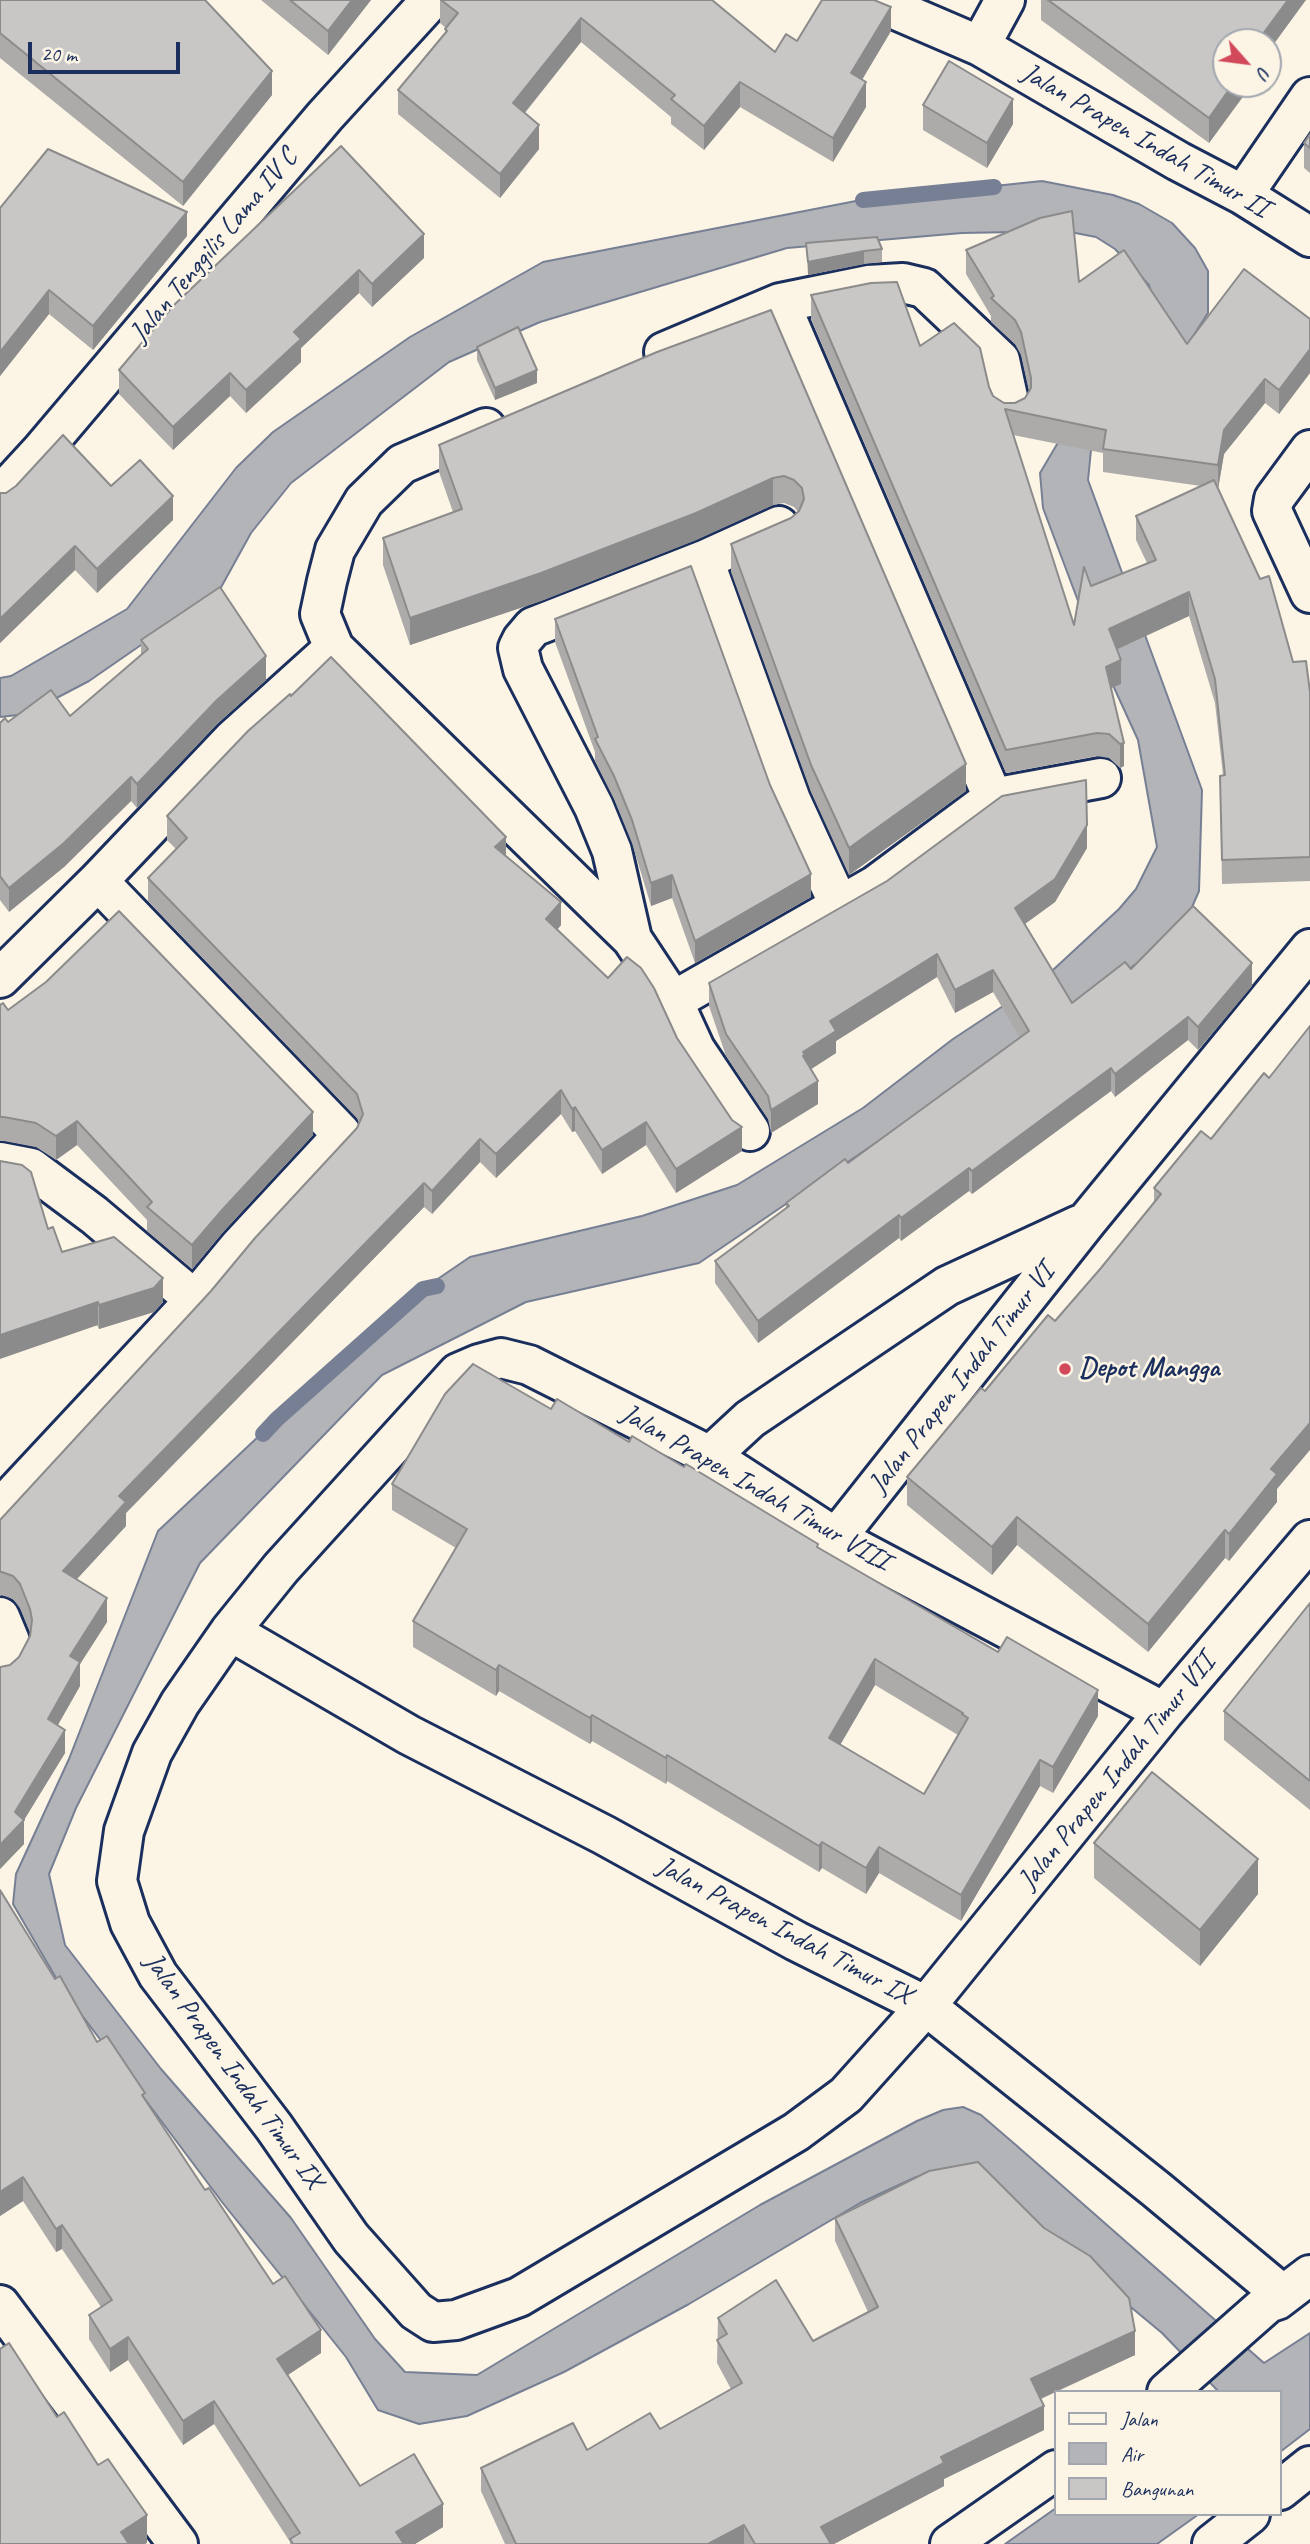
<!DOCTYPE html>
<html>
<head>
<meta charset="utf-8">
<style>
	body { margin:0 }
	#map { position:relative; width:1310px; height:2544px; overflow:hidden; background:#fcf5e5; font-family:Caveat,sans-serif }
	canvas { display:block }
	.legend { position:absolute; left:1054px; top:2390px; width:228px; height:126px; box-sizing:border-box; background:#fcf5e5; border:2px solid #a2a6af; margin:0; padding:9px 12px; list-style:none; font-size:21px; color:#1b2f5e }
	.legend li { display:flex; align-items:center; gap:14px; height:35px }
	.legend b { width:35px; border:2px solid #a2a6af }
	.north { position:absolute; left:1212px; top:28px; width:70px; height:70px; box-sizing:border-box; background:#fcf5e5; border:2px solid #a2a6af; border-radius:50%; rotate:118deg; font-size:19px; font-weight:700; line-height:28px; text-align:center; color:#1b2f5e }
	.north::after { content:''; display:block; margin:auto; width:24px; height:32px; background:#d1495b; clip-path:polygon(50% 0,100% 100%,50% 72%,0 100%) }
	.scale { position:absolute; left:28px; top:42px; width:152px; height:32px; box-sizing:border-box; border:4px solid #1b2f5e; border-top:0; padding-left:9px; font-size:21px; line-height:24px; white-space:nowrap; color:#1b2f5e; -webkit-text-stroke:5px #fcf5e5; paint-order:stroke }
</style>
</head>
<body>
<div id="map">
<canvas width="1310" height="2544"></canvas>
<ul class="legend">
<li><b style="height:9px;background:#fcf5e5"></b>Jalan</li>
<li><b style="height:19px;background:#b2b4b8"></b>Air</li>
<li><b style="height:19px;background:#c8c7c6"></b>Bangunan</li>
</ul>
<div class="north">U</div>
<div class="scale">20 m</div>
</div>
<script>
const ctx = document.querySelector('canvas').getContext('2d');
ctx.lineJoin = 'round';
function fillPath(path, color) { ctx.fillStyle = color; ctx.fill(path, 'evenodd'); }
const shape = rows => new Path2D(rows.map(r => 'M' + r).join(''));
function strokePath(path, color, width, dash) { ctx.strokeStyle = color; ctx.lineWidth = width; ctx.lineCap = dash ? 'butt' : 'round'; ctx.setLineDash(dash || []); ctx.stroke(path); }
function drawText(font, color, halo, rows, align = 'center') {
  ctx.font = font + ' Caveat,sans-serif'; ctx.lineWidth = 5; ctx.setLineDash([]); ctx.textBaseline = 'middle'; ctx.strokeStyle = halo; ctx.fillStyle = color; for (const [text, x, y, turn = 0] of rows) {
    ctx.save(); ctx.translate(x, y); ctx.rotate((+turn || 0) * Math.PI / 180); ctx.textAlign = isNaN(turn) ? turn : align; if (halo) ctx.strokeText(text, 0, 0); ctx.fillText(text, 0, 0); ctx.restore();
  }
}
const water = shape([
	[1042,181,1113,195,1139,204,1172,223,1195,248,1208,271,1208,313,1181,355,1091,450,1088,480,1202,790,1199,891,1183,928,1107,986,699,1263,526,1302,382,1375,200,1563,76,1808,49,1874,65,1945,161,2069,291,2218,375,2339,405,2372,477,2375,760,2205,917,2121,943,2110,963,2107,981,2115,1017,2146,1264,2363,1310,2333,1310,2429,1280,2452,1280,2392,1219,2392,1162,2333,966,2170,916,2177,860,2203,689,2304,564,2372,467,2416,419,2424,378,2410,346,2357,222,2202,63,1990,13,1904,16,1874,69,1759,158,1531,277,1419,423,1289,470,1257,642,1216,737,1185,863,1108,953,1039,1041,981,1119,909,1136,889,1157,847,1138,740,1095,646,1043,508,1040,473,1079,407,1157,312,1149,285,1115,249,1096,237,1065,231,962,233,787,248,540,322,449,362,291,483,251,533,219,591,89,681,26,714,0,717,0,678,11,676,127,609,236,468,273,432,410,337,543,262,861,200,1042,181],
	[1056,2508,1056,2514,1199,2514,1157,2544,1005,2544,1056,2508]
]);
fillPath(water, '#b2b4b8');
strokePath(water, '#767f94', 2);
strokePath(shape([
	[863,200,994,187],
	[263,1434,277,1419,423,1289,437,1286]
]), '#767f94', 16);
const minor = shape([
	[873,0,980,46,1178,161,1243,195,1310,237],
	[980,46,1005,0],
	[1243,195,1310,97],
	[780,303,993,798],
	[664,352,780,303,868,285,903,283,924,288,1000,360,1010,406],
	[1310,450,1274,499,1272,511,1310,593],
	[0,496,42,450,325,116,431,0],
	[704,560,791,800,840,907],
	[334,648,632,939,673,1001,695,1049,750,1131],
	[632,939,612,851,594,807,523,669,518,648,522,640,533,627,704,560,779,526],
	[0,978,98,881,233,739,334,648,320,614,327,581,335,550,364,501,402,464,486,428],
	[673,1001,876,885,993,798,1101,778],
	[0,1162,31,1168,94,1215,195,1300],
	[710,1456,750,1419,947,1286,1079,1225],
	[0,1509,195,1300,239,1247,341,1137,341,1133,98,881],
	[836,1538,1087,1221,1310,949],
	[0,1617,10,1641,8,1656,0,1669],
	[230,1631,409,1735,604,1835,796,1941,926,2006,1157,2190,1283,2295],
	[1164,1712,836,1538,710,1456,529,1365,501,1358,479,1364,458,1373,281,1568,230,1631,180,1703,152,1753,124,1831,117,1881,130,1923,158,1975,274,2127,351,2238,416,2311,433,2322,456,2320,519,2297,796,2132,846,2095,926,2006,1164,1712,1310,1540],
	[0,2305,178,2544],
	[1167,2392,1268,2303,1277,2300,1310,2275],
	[1280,2490,1310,2466],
	[950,2544,1056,2470],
	[1212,2544,1250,2514]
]);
strokePath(minor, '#1b2f5e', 44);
strokePath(minor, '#fcf5e5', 38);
fillPath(shape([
	[261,0,371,0,328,55],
	[440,0,712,0,775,52,797,41,891,31,862,80,866,107,833,162,740,107,704,150,671,124,671,117,581,42,525,113,539,149,500,198,398,114,398,90,445,33,446,28,440,23],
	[1041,0,1306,0,1226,42,1250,84,1250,87,1209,143,1041,20],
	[0,1,272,95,183,206,0,58],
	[923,105,1013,124,987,168,923,130],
	[1310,134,1310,173,1304,168,1304,143],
	[0,208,187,236,93,350,49,314,0,376],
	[806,243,882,249,882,262,864,264,808,275],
	[966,250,1079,282,1187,344,1310,319,1310,373,1279,414,1265,403,1224,454,1218,489,1293,662,1310,692,1310,881,1222,884,1220,776,1223,775,1215,703,1189,616,1117,649,1121,684,1111,688,1124,766,1120,768,1109,758,1097,756,1006,773,811,319,811,295,920,346,989,387,993,396,1004,403,1015,403,1025,398,1029,391,1021,355,1015,344,991,322,991,316,966,274],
	[1013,435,1103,453,1103,472,1201,486,1136,516,1136,540,1147,563,1091,586,1074,625],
	[424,258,372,307,359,293,301,348,301,362,246,413,230,396,173,450,119,394,119,370,173,306],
	[771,310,966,791,849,875,811,792,731,572,731,544,791,518,798,512,794,507,784,503,773,505,696,540,541,601,410,645,383,565,383,538,453,512,439,472,439,445],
	[477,347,537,383,495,400,477,360],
	[111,486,173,520,97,593,75,570,0,643,0,493],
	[555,619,811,897,695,963,672,898,651,906,632,843,614,799,595,761,595,752,555,642],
	[141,640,266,680,217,724,137,808,131,801,64,867,9,912,0,900,0,723,70,716,141,655],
	[291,696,506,856,561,925,557,930,608,978,677,1038,742,1151,676,1193,646,1145,602,1174,575,1131,572,1132,561,1114,496,1178,480,1162,432,1214,424,1207,126,1513,126,1526,77,1579,107,1622,80,1664,80,1686,58,1725,65,1753,24,1820,24,1844,0,1869,0,1667,10,1665,19,1657,30,1636,30,1632,20,1608,13,1599,2,1595,0,1596,0,1520,211,1291,357,1128,359,1124,357,1118,148,901,148,878,176,849,167,840,167,816],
	[1087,848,1055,902,1025,924,1072,1003,1131,969,1252,986,1198,1050,1188,1040,1115,1097,1111,1091,972,1194,969,1191,901,1241,899,1238,758,1343,715,1283,715,1261,786,1208,786,1203,848,1163,1020,1038,993,992,955,1013,937,977,836,1041,836,1053,811,1069,818,1104,771,1133,768,1119,726,1056,709,1006,709,983],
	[0,1005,8,1010,313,1135,223,1232,192,1269,147,1231,147,1220,77,1145,56,1160,36,1147,4,1141,0,1141],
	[1201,1131,1277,1489,1277,1502,1229,1561,1225,1558,1148,1652,1017,1545,992,1575,907,1505,907,1477,985,1391,1055,1321,1101,1268,1154,1204,1154,1188],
	[48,1229,62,1252,163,1302,154,1312,99,1329],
	[551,1409,629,1442,818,1548,1098,1716,1053,1793,1040,1786,961,1921,879,1873,866,1894,822,1868,819,1872,667,1781,666,1784,592,1741,590,1744,499,1691,496,1696,413,1647,413,1621,456,1548,392,1510,392,1484],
	[875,1685,958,1735,924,1794,840,1745],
	[1310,1603,1310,1810,1224,1740,1224,1711],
	[1094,1843,1258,1894,1200,1966,1094,1878],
	[55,1979,97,2042,145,2100,205,2190,273,2284,321,2353,288,2375,360,2486,443,2527,415,2544,290,2544,290,2542,214,2424,183,2445,128,2360,110,2372,89,2339,89,2315,101,2307,62,2249,56,2252,23,2201,0,2216],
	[835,2218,1135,2355,1041,2399,1044,2430,944,2479,944,2486,834,2544,505,2544,481,2491,481,2468,587,2450,660,2429,731,2389,717,2363,718,2318,813,2341,868,2312,835,2241]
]), '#acabaa');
fillPath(shape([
	[352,0,371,0,328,55,328,31],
	[1288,0,1306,0,1268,52,1268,42,1257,42],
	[891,7,891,31,851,98,851,73],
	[581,18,581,42,513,127,513,103],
	[272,71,272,95,183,206,183,182],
	[740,82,740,107,704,150,704,126],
	[866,82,866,107,833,162,833,138],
	[1233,84,1250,84,1250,87,1209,143,1209,118],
	[1013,99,1013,124,987,168,987,143],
	[539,125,539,149,500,198,500,174],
	[187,212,187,236,93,350,93,326],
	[424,234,424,258,372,307,372,284],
	[864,251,864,264,808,275,808,262],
	[359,270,359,293,301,348,301,362,246,413,246,390,294,332],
	[49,290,49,314,0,376,0,352],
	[1310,349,1310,373,1279,414,1279,390],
	[537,370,537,383,495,400,495,388],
	[230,373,230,396,173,450,173,427],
	[1265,379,1265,403,1224,454,1218,489,1218,465,1224,430],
	[773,478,773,505,696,540,541,601,410,645,410,618],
	[173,496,173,520,97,593,97,569],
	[75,546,75,570,0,643,0,619],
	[1189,592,1189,616,1109,653,1109,629],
	[266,656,266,680,217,724,137,808,137,784,217,700],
	[1121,660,1121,684,1106,690,1106,667],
	[1124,743,1124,766,1120,768,1120,744],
	[966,764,966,791,849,875,849,848],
	[131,777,131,801,64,867,9,912,9,888],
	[1087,825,1087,848,1055,902,1015,931,1015,908],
	[506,837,506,861,495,847],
	[811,874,811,897,695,963,695,941],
	[672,875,672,898,651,906,651,883],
	[561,902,561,925,546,943,546,919],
	[937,954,937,977,836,1041,836,1053,805,1073,803,1078,803,1052,830,1021],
	[1252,963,1252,986,1198,1050,1198,1027],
	[993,970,993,992,955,1013,955,990],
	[1188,1017,1188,1040,1115,1097,1115,1074],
	[1111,1068,1111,1091,972,1194,972,1171],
	[818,1081,818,1104,771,1133,771,1110],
	[561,1090,561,1114,496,1178,496,1154],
	[575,1107,575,1131,572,1132,572,1109],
	[313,1112,313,1135,223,1232,192,1269,192,1245,223,1209],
	[77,1121,77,1145,56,1160,56,1136],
	[646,1122,646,1145,602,1174,602,1150],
	[742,1127,742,1151,676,1193,676,1169],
	[480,1139,480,1162,432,1214,432,1191],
	[969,1168,969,1191,901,1241,901,1218],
	[424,1183,424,1207,126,1513,126,1526,63,1594,63,1571,119,1496],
	[899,1215,899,1238,758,1343,758,1321],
	[163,1278,163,1302,154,1312,99,1329,99,1305],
	[98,1302,98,1325,0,1359,0,1335],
	[1310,1423,1310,1450,1277,1489,1277,1502,1229,1561,1229,1534,1271,1469],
	[1017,1517,1017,1545,992,1575,992,1547],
	[1225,1530,1225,1558,1148,1652,1148,1624],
	[107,1598,107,1622,80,1664,80,1686,48,1742,48,1719,70,1656],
	[875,1659,875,1685,829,1764,829,1738],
	[499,1665,499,1691,496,1696,496,1670],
	[1098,1690,1098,1716,1053,1793,1053,1767],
	[592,1715,592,1741,590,1744,590,1718],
	[65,1730,65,1753,24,1820,24,1844,0,1869,0,1845,15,1812],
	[667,1755,667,1781,666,1784,666,1758],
	[1040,1760,1040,1786,961,1921,961,1895],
	[822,1842,822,1868,819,1872,819,1846],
	[879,1847,879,1873,866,1894,866,1868],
	[1258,1859,1258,1894,1200,1966,1200,1930],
	[23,2177,23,2201,0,2216,0,2192],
	[62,2225,62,2249,56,2252,56,2229],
	[321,2330,321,2353,277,2382,277,2359],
	[1135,2331,1135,2355,1031,2403,1031,2379],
	[128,2337,128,2360,110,2372,110,2349],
	[214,2401,214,2424,183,2445,183,2421],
	[1044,2406,1044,2430,944,2479,944,2486,834,2544,821,2544,821,2527,941,2457],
	[443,2504,443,2527,415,2544,396,2544,396,2532],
	[147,2515,147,2543,145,2544,121,2544,121,2532],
	[744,2525,744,2544,708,2544]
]), '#8c8b8b');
const building = shape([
	[1,0,205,0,272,71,183,182,0,33,0,1,1,0],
	[290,0,352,0,328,31,290,0],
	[441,0,712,0,775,52,786,34,797,41,822,0,874,0,891,7,851,73,866,82,833,138,740,82,704,126,671,99,675,95,581,18,513,103,539,125,500,174,398,90,447,31,445,29,458,13,441,0],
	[1048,0,1288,0,1257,42,1226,42,1226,84,1233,84,1209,118,1048,0],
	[949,61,1013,99,987,143,923,105,949,61],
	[1310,134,1310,148,1304,143,1310,134],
	[341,146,424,234,372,284,359,270,294,332,301,339,246,390,230,373,173,427,119,370,173,306,341,146],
	[48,149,187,212,93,326,49,290,0,352,0,208,48,149],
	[1072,211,1079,282,1124,250,1187,344,1244,269,1310,319,1310,349,1279,390,1265,379,1224,430,1218,465,1103,449,1106,430,1005,409,1074,625,1084,567,1091,586,1156,560,1136,516,1214,480,1260,579,1269,576,1293,662,1306,661,1310,692,1310,857,1222,860,1220,776,1225,775,1215,679,1189,592,1109,629,1121,660,1106,667,1124,743,1120,744,1109,734,1097,733,1006,750,811,295,871,283,897,282,920,346,954,323,980,348,989,387,993,396,1004,403,1015,403,1025,398,1031,388,1031,378,1021,332,1015,320,991,298,994,296,966,250,1040,218,1072,211],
	[877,237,882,249,864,251,808,262,806,243,877,237],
	[771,310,966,764,849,848,811,765,731,544,791,518,799,511,804,499,802,488,794,480,784,476,773,478,696,513,541,573,410,618,383,538,462,509,439,445,657,352,771,310],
	[518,327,537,370,495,388,477,347,518,327],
	[63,435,111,486,140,460,173,496,97,569,75,546,0,619,0,493,6,493,16,486,63,435],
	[691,566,770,785,811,874,695,941,672,875,651,883,632,820,614,776,595,739,598,737,555,619,691,566],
	[220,587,266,656,217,700,137,784,131,777,64,843,9,888,0,876,0,723,5,718,8,722,51,690,70,716,148,649,141,640,220,587],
	[331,657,506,837,495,847,561,902,546,919,608,978,627,957,641,968,654,988,677,1038,732,1120,742,1127,676,1169,646,1122,602,1150,575,1107,572,1109,561,1090,496,1154,480,1139,432,1191,424,1183,119,1496,126,1502,63,1571,107,1598,70,1656,80,1662,48,1719,65,1730,15,1812,24,1820,0,1845,0,1667,10,1665,19,1657,30,1636,32,1620,30,1609,20,1584,13,1576,2,1572,0,1572,0,1520,211,1291,255,1238,357,1128,363,1114,357,1094,148,878,187,838,167,816,248,731,290,694,291,696,331,657],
	[1086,780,1087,825,1055,879,1015,908,1072,1003,1125,962,1131,969,1193,906,1252,963,1198,1027,1188,1017,1115,1074,1111,1068,972,1171,969,1168,901,1218,899,1215,758,1321,715,1261,789,1206,786,1203,845,1159,848,1163,1029,1031,993,970,955,990,937,954,830,1021,836,1031,803,1052,805,1054,803,1056,818,1081,771,1110,768,1096,726,1034,709,983,887,881,1002,796,1086,780],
	[119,911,313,1112,223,1209,192,1245,147,1207,152,1202,77,1121,56,1136,36,1123,4,1117,0,1117,0,1005,3,1003,8,1010,46,982,119,911],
	[1310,1026,1310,1423,1271,1469,1277,1474,1229,1534,1225,1530,1148,1624,1017,1517,992,1547,907,1477,981,1388,985,1391,1048,1315,1055,1321,1101,1268,1161,1194,1154,1188,1201,1131,1211,1139,1264,1073,1269,1078,1310,1026],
	[0,1161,22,1165,31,1172,48,1229,53,1227,62,1252,114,1237,163,1278,154,1288,99,1305,98,1302,0,1335,0,1161],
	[473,1364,551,1409,557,1399,629,1442,632,1436,684,1467,686,1464,818,1544,817,1547,998,1652,1007,1637,1098,1690,1053,1767,1040,1760,961,1895,879,1847,866,1868,822,1842,819,1846,667,1755,666,1758,592,1715,590,1718,499,1665,496,1670,413,1621,467,1529,392,1484,445,1394,473,1364],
	[875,1659,963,1713,962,1714,968,1718,924,1794,829,1738,875,1659],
	[1310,1603,1310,1781,1224,1711,1310,1603],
	[1152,1772,1258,1859,1200,1930,1094,1843,1152,1772],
	[0,1890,55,1979,60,1976,97,2042,107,2036,145,2093,142,2095,205,2190,209,2188,273,2284,285,2276,321,2330,277,2359,360,2486,414,2454,443,2504,396,2532,404,2544,293,2544,290,2539,300,2533,214,2401,183,2421,128,2337,110,2349,89,2315,112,2300,62,2225,56,2229,23,2177,0,2192,0,1890],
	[978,2162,1044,2228,1090,2256,1129,2298,1135,2331,1031,2379,1044,2406,941,2457,944,2463,821,2527,831,2544,755,2544,744,2525,708,2544,516,2544,481,2468,573,2423,587,2450,650,2413,660,2429,742,2383,717,2340,727,2334,718,2318,776,2280,813,2341,878,2307,835,2218,929,2171,978,2162],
	[9,2343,57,2417,64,2412,98,2465,108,2459,147,2515,121,2532,129,2544,0,2544,0,2349,9,2343]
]);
fillPath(building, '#c8c7c6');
strokePath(building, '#8c8b8b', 2);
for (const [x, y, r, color] of [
	[1065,1369,7,"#d1495b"]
]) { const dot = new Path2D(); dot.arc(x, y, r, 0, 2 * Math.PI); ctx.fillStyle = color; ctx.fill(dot); strokePath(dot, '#fcf5e5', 2.5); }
drawText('28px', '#1b2f5e', '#fcf5e5', [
	["Jalan Prapen Indah Timur II",1145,141,30],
	["Jalan Tenggilis Lama IV C",214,246,-50],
	["Jalan Prapen Indah Timur VI",962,1379,-52],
	["Jalan Prapen Indah Timur VIII",755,1488,30],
	["Jalan Prapen Indah Timur VII",1117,1772,-51],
	["Jalan Prapen Indah Timur IX",784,1931,28],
	["Jalan Prapen Indah Timur IX",233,2071,54]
]);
drawText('bold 28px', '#1b2f5e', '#fcf5e5', [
	["Depot Mangga",1079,1369]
], 'left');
</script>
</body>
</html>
